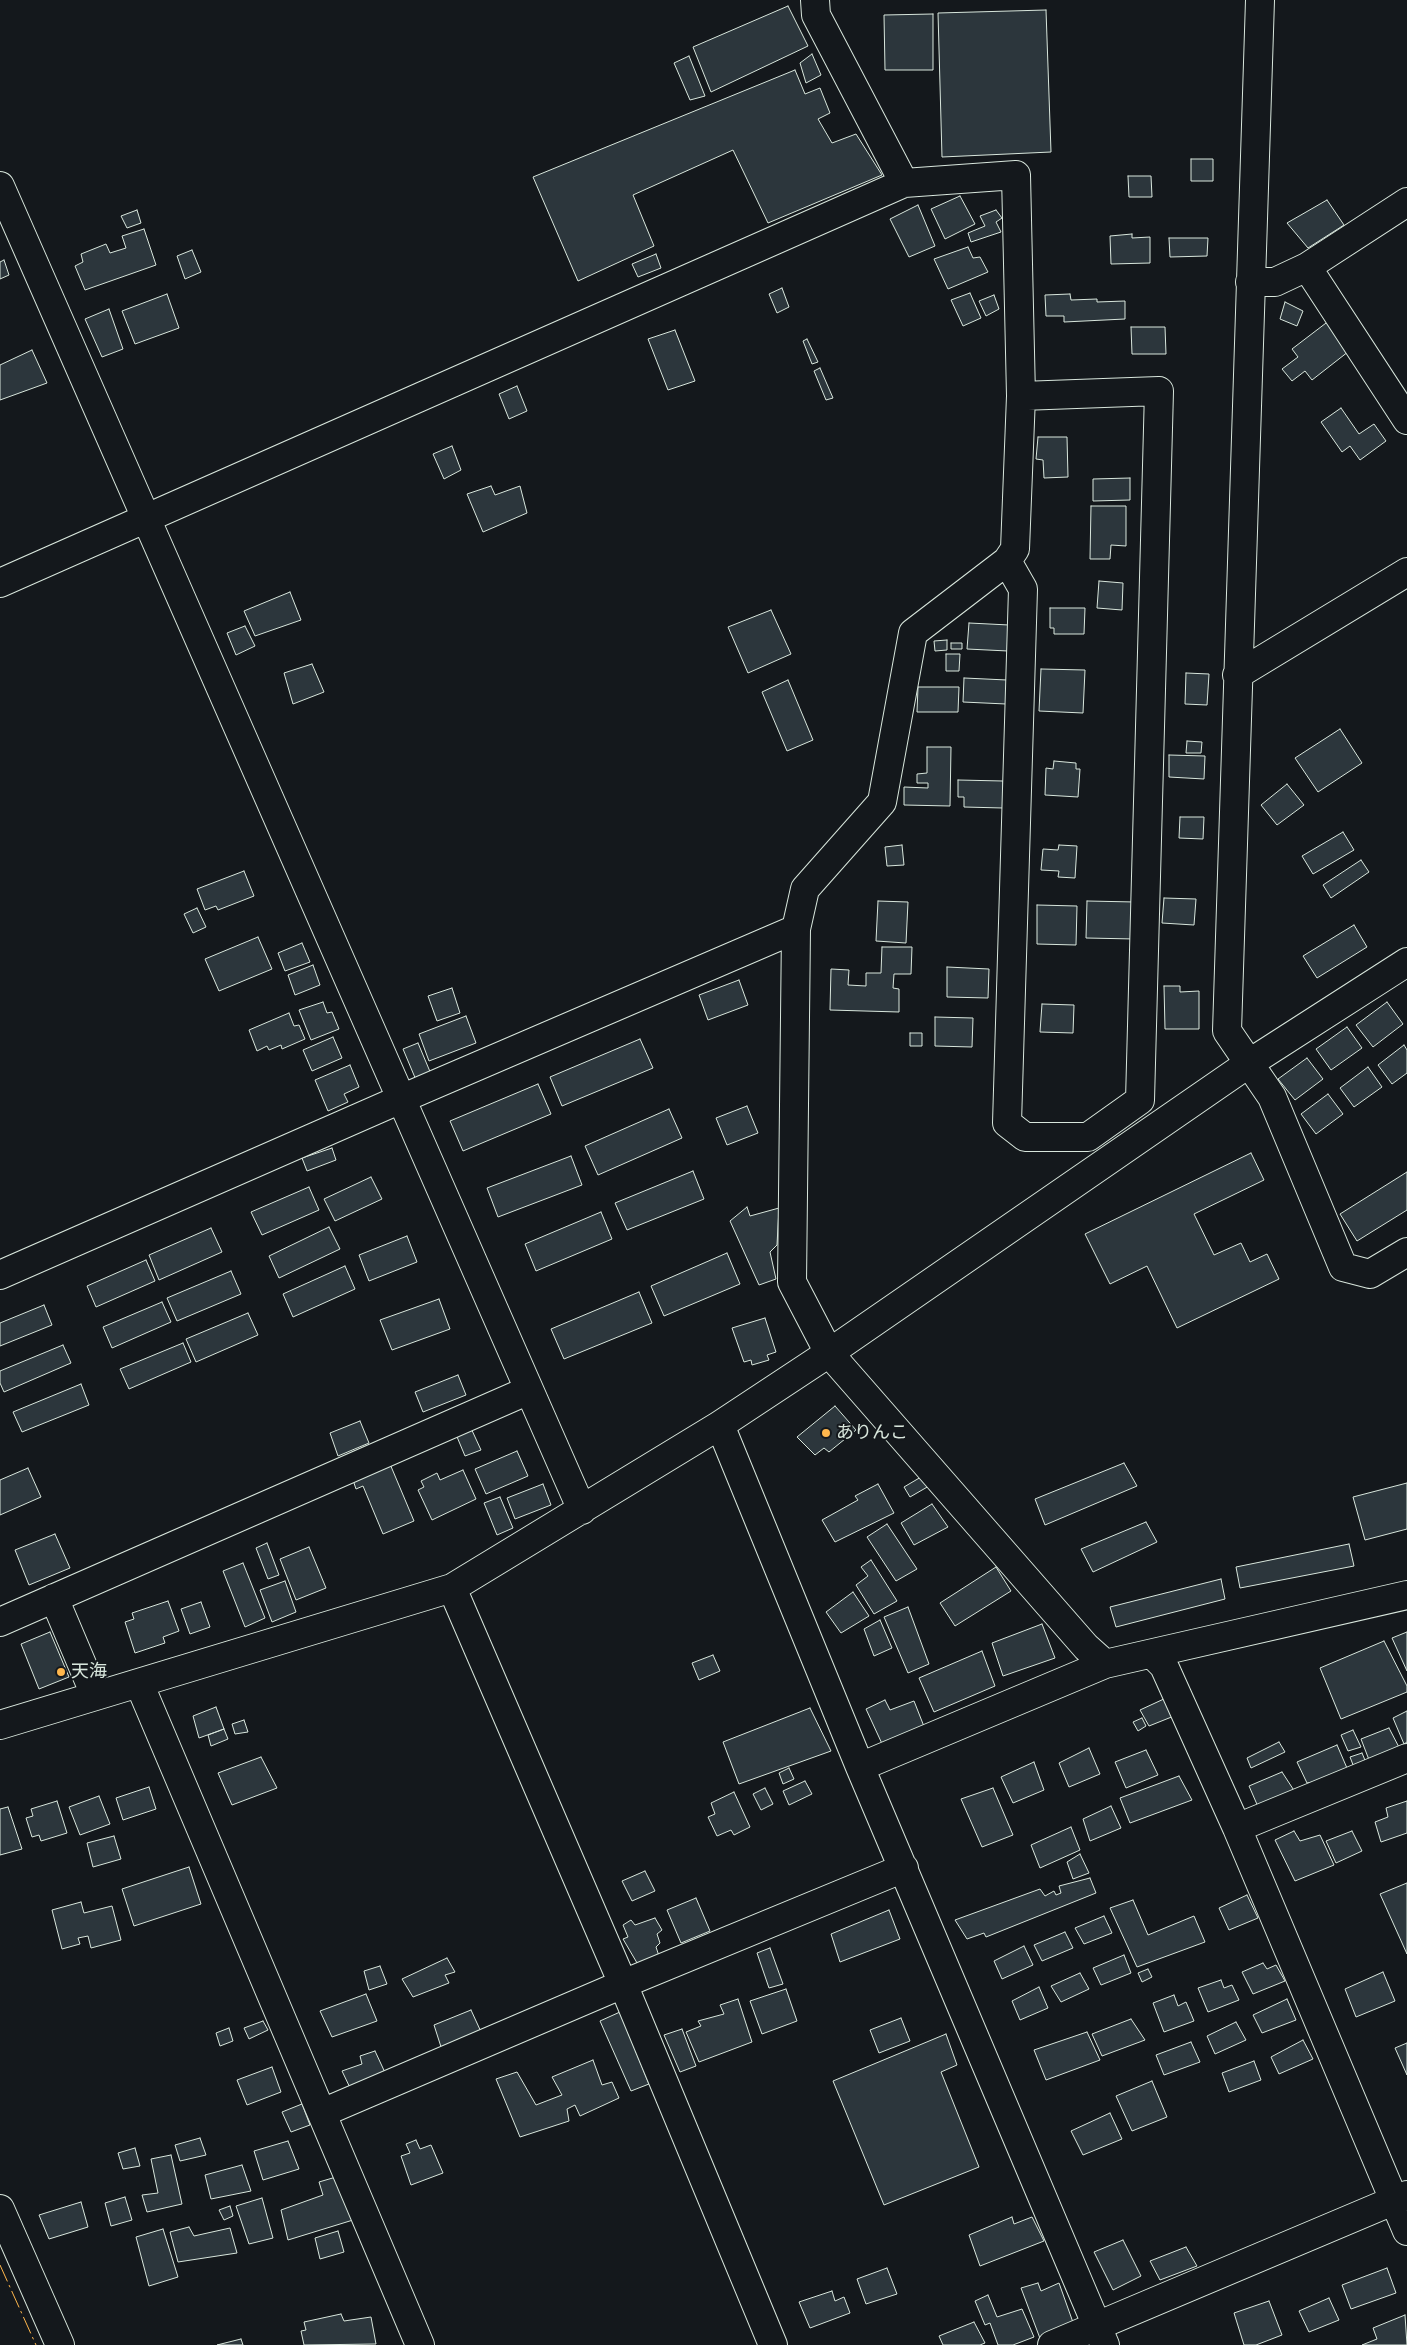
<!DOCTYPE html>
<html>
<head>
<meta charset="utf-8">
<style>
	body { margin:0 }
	canvas { display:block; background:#14181c }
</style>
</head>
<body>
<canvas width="1407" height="2345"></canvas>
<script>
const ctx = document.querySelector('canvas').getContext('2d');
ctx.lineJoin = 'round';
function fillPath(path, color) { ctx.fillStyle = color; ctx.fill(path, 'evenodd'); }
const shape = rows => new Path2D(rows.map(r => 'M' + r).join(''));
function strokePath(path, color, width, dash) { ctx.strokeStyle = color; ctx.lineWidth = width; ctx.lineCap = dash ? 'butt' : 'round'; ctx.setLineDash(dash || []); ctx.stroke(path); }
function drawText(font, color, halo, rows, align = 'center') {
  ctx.font = font + ' "Noto Sans","Noto Sans JP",sans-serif'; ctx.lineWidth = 4; ctx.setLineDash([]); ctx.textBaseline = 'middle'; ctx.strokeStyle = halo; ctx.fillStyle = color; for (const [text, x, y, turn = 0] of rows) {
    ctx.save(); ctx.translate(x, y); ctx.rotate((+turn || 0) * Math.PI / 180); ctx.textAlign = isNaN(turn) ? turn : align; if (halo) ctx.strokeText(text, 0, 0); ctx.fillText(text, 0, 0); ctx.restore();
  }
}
const building = shape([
	[788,6,808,46,711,92,693,47,788,6],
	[1046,10,1051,152,942,157,938,13,1046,10],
	[933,14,933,70,885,70,884,15,933,14],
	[812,54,821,75,806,83,800,63,812,54],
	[689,56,705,96,690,100,674,63,689,56],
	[795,70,805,94,820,88,830,113,818,119,832,143,856,134,882,175,768,223,733,150,633,195,654,246,578,281,533,177,795,70],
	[1191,159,1213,159,1213,181,1191,181,1191,159],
	[1128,176,1151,176,1152,197,1129,197,1128,176],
	[960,196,975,224,945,239,931,209,960,196],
	[1327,200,1344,225,1308,248,1287,223,1327,200],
	[918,205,935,246,909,257,890,219,918,205],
	[137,210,141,223,127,228,121,216,137,210],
	[996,210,1002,218,996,222,1001,232,971,242,968,233,985,226,980,216,996,210],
	[144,229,156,265,85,290,75,266,83,262,81,254,106,244,110,253,126,248,122,236,144,229],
	[1132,234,1132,238,1150,237,1150,263,1111,264,1110,236,1132,234],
	[1169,238,1208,238,1207,256,1170,257,1169,238],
	[968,247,973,258,980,257,988,272,948,289,934,259,968,247],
	[192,250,201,272,185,279,177,256,192,250],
	[656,254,661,268,638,277,632,264,656,254],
	[4,260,9,275,0,279,0,262,4,260],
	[782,288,789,307,777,313,769,294,782,288],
	[970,293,981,318,963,326,951,300,970,293],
	[167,294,179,328,135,344,122,311,167,294],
	[1070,294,1071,300,1097,299,1097,302,1125,301,1125,319,1064,322,1064,316,1046,316,1045,295,1070,294],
	[994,295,999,309,986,316,979,301,994,295],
	[1285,302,1303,311,1297,326,1280,319,1285,302],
	[109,309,123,349,102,357,85,319,109,309],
	[1330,320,1353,348,1312,380,1305,371,1292,381,1282,369,1298,357,1292,349,1330,320],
	[1131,327,1165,327,1166,354,1132,354,1131,327],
	[675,330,695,381,668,390,648,339,675,330],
	[807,339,818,362,812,364,803,341,807,339],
	[32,350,47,383,0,400,0,365,32,350],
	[820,368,833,398,826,400,814,371,820,368],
	[517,386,527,411,509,419,499,394,517,386],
	[1341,408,1359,434,1374,424,1386,441,1360,460,1350,446,1342,452,1321,422,1341,408],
	[1038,437,1067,437,1068,477,1044,478,1043,460,1036,459,1038,437],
	[452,446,461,470,444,479,433,454,452,446],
	[1130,478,1130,500,1093,501,1093,479,1130,478],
	[491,486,495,495,520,486,527,513,483,532,467,494,491,486],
	[1091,506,1126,506,1126,546,1111,545,1110,559,1090,559,1091,506],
	[1099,581,1123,583,1122,610,1097,608,1099,581],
	[290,592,301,620,255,636,244,611,290,592],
	[1050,608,1085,608,1084,634,1054,634,1054,628,1050,628,1050,608],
	[771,610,791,654,748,673,728,627,771,610],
	[969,623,1009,625,1008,651,967,649,969,623],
	[245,626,255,646,236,655,227,633,245,626],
	[947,640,947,650,935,651,934,641,947,640],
	[951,643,962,643,962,649,951,649,951,643],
	[946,654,960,654,959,671,946,671,946,654],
	[312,664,324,692,293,704,284,673,312,664],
	[1041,669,1085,670,1083,713,1039,711,1041,669],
	[1186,673,1209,674,1207,705,1185,704,1186,673],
	[964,678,1007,680,1006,704,963,702,964,678],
	[788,680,813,740,787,751,762,692,788,680],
	[918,687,959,687,958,712,917,712,918,687],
	[1340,729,1362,763,1318,792,1295,758,1340,729],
	[1187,741,1202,742,1201,753,1186,753,1187,741],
	[927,747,951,747,950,806,904,805,904,787,928,788,928,783,917,783,917,774,927,773,927,747],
	[1169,755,1205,756,1204,779,1169,777,1169,755],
	[1054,761,1076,763,1076,769,1080,769,1078,797,1045,795,1046,768,1053,769,1054,761],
	[958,780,1003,781,1003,808,964,807,964,797,958,797,958,780],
	[1287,784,1304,805,1277,825,1261,805,1287,784],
	[1180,817,1204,817,1203,839,1179,838,1180,817],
	[1343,832,1354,850,1313,874,1302,856,1343,832],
	[902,845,904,865,887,866,885,847,902,845],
	[1059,845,1077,846,1075,878,1058,877,1059,871,1041,870,1043,849,1058,850,1059,845],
	[1361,860,1369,872,1331,898,1323,885,1361,860],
	[244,871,254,896,218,910,216,906,205,910,197,889,244,871],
	[1164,898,1196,899,1194,925,1162,923,1164,898],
	[878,901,908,902,906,943,876,941,878,901],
	[1087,901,1135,902,1135,939,1086,938,1087,901],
	[1037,905,1077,906,1076,945,1037,944,1037,905],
	[197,908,206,927,193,933,184,914,197,908],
	[1354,925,1367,947,1317,978,1303,956,1354,925],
	[258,937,272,969,219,991,205,959,258,937],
	[302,943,310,962,285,971,278,953,302,943],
	[882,947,912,947,911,974,894,974,893,988,899,989,899,1012,830,1010,831,969,849,970,848,985,866,986,866,973,881,973,882,947],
	[313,965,320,985,295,995,288,975,313,965],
	[947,967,989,969,988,998,947,997,947,967],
	[739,980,748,1005,708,1020,699,995,739,980],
	[1164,986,1180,986,1180,992,1199,991,1199,1029,1165,1029,1164,986],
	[452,988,460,1013,437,1021,428,996,452,988],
	[323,1002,327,1013,332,1012,339,1029,311,1040,299,1010,323,1002],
	[1387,1002,1403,1024,1373,1047,1356,1025,1387,1002],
	[1042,1004,1074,1005,1073,1033,1040,1032,1042,1004],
	[289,1013,294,1026,299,1025,305,1039,282,1049,281,1045,269,1050,267,1046,257,1051,249,1030,289,1013],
	[466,1016,476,1043,429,1061,419,1034,466,1016],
	[935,1017,973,1018,972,1047,935,1046,935,1017],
	[1347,1027,1362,1048,1331,1070,1316,1049,1347,1027],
	[910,1033,922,1033,922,1046,910,1046,910,1033],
	[333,1037,342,1058,312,1071,303,1050,333,1037],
	[640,1039,653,1068,562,1106,550,1077,640,1039],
	[418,1043,431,1074,416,1080,403,1049,418,1043],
	[1404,1045,1407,1050,1407,1073,1392,1084,1378,1065,1404,1045],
	[1307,1058,1323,1079,1295,1100,1278,1079,1307,1058],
	[350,1065,359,1087,344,1094,348,1102,328,1111,315,1080,350,1065],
	[1368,1067,1382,1087,1354,1107,1340,1088,1368,1067],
	[538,1084,551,1114,463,1151,450,1121,538,1084],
	[1328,1094,1343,1114,1316,1134,1301,1114,1328,1094],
	[747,1106,758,1133,727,1145,716,1118,747,1106],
	[669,1109,682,1138,598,1175,585,1146,669,1109],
	[332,1148,336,1160,307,1171,302,1158,332,1148],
	[1251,1153,1264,1180,1194,1214,1214,1255,1241,1243,1250,1262,1267,1254,1279,1279,1177,1328,1147,1266,1110,1284,1085,1234,1251,1153],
	[571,1156,582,1185,498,1217,487,1188,571,1156],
	[693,1171,704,1199,627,1230,615,1203,693,1171],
	[1407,1172,1407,1210,1357,1241,1340,1214,1407,1172],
	[371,1177,382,1199,335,1221,324,1199,371,1177],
	[309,1187,319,1210,262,1235,251,1212,309,1187],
	[747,1207,750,1216,779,1208,777,1245,770,1252,776,1279,759,1285,730,1221,747,1207],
	[601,1212,612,1239,536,1271,525,1244,601,1212],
	[329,1227,340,1249,279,1278,269,1256,329,1227],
	[211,1228,222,1252,159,1280,149,1255,211,1228],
	[407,1236,417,1262,369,1281,359,1255,407,1236],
	[727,1253,740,1284,664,1316,651,1286,727,1253],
	[146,1260,155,1281,96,1307,87,1286,146,1260],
	[345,1266,355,1289,293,1317,283,1294,345,1266],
	[231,1271,241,1294,177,1321,167,1298,231,1271],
	[639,1292,652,1323,564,1359,551,1329,639,1292],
	[439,1299,450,1329,392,1350,380,1320,439,1299],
	[162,1302,171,1322,112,1348,103,1327,162,1302],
	[44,1305,52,1325,0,1346,0,1323,44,1305],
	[248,1313,258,1335,196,1362,186,1339,248,1313],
	[765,1318,776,1352,767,1355,769,1360,752,1365,751,1360,744,1362,732,1328,765,1318],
	[183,1343,191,1362,129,1389,120,1369,183,1343],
	[63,1345,71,1363,4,1392,0,1383,0,1371,63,1345],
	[458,1375,466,1395,423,1412,415,1392,458,1375],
	[81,1384,89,1405,22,1432,13,1412,81,1384],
	[835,1406,856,1430,829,1452,824,1448,815,1455,797,1437,835,1406],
	[360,1421,369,1443,338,1456,330,1433,360,1421],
	[470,1426,481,1450,465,1456,455,1432,470,1426],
	[517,1451,528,1476,486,1494,475,1469,517,1451],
	[1124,1463,1137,1486,1045,1525,1035,1499,1124,1463],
	[390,1464,414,1521,383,1534,363,1486,356,1489,353,1480,390,1464],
	[28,1468,41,1497,0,1515,0,1480,28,1468],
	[463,1470,476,1499,432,1520,418,1490,424,1487,421,1481,437,1473,440,1480,463,1470],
	[921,1477,929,1486,910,1497,904,1487,921,1477],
	[1407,1483,1407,1529,1365,1540,1353,1497,1407,1483],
	[543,1484,551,1505,515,1519,507,1498,543,1484],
	[878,1484,894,1513,835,1542,822,1520,858,1500,855,1496,878,1484],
	[500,1497,513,1528,497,1535,484,1503,500,1497],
	[932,1504,948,1527,914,1545,901,1523,932,1504],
	[1146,1522,1157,1542,1093,1572,1081,1549,1146,1522],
	[887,1524,917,1569,896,1581,867,1537,887,1524],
	[55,1534,70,1568,29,1585,15,1550,55,1534],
	[267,1543,279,1575,268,1579,256,1548,267,1543],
	[1349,1544,1354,1566,1240,1588,1236,1567,1349,1544],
	[309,1547,326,1588,296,1600,280,1559,309,1547],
	[871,1560,897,1601,874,1614,856,1585,868,1576,861,1567,871,1560],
	[243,1563,265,1618,245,1627,223,1571,243,1563],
	[996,1567,1011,1591,955,1626,940,1603,996,1567],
	[1221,1579,1225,1599,1116,1627,1110,1607,1221,1579],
	[285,1581,296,1612,272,1622,260,1590,285,1581],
	[853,1592,869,1616,841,1633,826,1612,853,1592],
	[168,1601,179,1631,163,1637,165,1643,135,1653,125,1622,134,1619,132,1613,168,1601],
	[201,1602,210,1627,190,1634,181,1609,201,1602],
	[908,1607,929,1664,908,1673,884,1617,908,1607],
	[880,1620,892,1648,874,1656,864,1629,880,1620],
	[1042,1624,1055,1658,1003,1676,992,1643,1042,1624],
	[50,1632,69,1677,39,1689,21,1644,50,1632],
	[1407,1632,1407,1671,1392,1638,1407,1632],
	[1384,1641,1407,1686,1407,1692,1341,1719,1320,1668,1384,1641],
	[982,1651,995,1686,934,1712,919,1678,982,1651],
	[713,1655,720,1671,699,1680,692,1663,713,1655],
	[1166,1698,1174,1716,1149,1726,1140,1710,1166,1698],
	[885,1700,890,1710,914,1701,925,1729,884,1748,866,1709,885,1700],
	[216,1707,224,1729,199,1738,193,1716,216,1707],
	[810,1708,831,1751,739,1784,723,1742,810,1708],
	[1407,1711,1407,1742,1404,1744,1393,1718,1407,1711],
	[1142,1718,1146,1726,1138,1731,1133,1722,1142,1718],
	[244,1720,248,1732,235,1734,232,1724,244,1720],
	[1389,1728,1402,1753,1371,1765,1361,1739,1389,1728],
	[224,1729,228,1739,211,1746,208,1735,224,1729],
	[1353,1730,1361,1747,1348,1751,1341,1735,1353,1730],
	[1279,1742,1285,1752,1251,1768,1247,1758,1279,1742],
	[1337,1745,1350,1775,1316,1788,1313,1782,1307,1783,1297,1762,1337,1745],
	[1089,1748,1100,1774,1069,1787,1059,1763,1089,1748],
	[1146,1750,1158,1775,1126,1788,1115,1762,1146,1750],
	[1362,1753,1367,1765,1355,1770,1350,1757,1362,1753],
	[261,1757,277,1788,232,1805,218,1773,261,1757],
	[1034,1762,1044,1790,1013,1803,1001,1777,1034,1762],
	[789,1768,794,1779,783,1784,779,1773,789,1768],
	[1282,1772,1295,1792,1259,1809,1249,1786,1282,1772],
	[1179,1776,1192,1800,1130,1823,1120,1798,1179,1776],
	[805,1781,812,1794,789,1805,783,1791,805,1781],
	[149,1787,156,1809,123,1820,116,1798,149,1787],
	[765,1788,773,1804,761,1810,753,1794,765,1788],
	[993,1788,1013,1835,982,1847,961,1799,993,1788],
	[734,1792,750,1827,734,1835,731,1830,717,1836,708,1817,715,1814,711,1803,734,1792],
	[99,1796,110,1824,80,1835,69,1807,99,1796],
	[57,1801,67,1833,41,1841,39,1835,32,1837,26,1818,33,1816,31,1809,57,1801],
	[1407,1801,1407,1833,1381,1842,1375,1822,1388,1817,1386,1808,1407,1801],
	[1111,1806,1121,1828,1090,1841,1083,1819,1111,1806],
	[8,1807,22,1849,0,1855,0,1809,8,1807],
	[1071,1827,1080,1850,1040,1868,1031,1845,1071,1827],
	[1294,1831,1300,1841,1320,1835,1334,1865,1295,1881,1275,1840,1294,1831],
	[1352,1831,1362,1851,1336,1863,1326,1841,1352,1831],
	[114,1836,121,1859,93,1867,87,1843,114,1836],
	[1080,1854,1089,1873,1073,1879,1067,1862,1080,1854],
	[189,1867,201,1904,134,1926,122,1889,189,1867],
	[645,1871,655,1891,632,1901,622,1881,645,1871],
	[1090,1878,1096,1893,986,1937,984,1933,967,1939,955,1920,1040,1889,1045,1896,1054,1891,1056,1895,1061,1893,1059,1886,1090,1878],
	[1407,1883,1407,1954,1380,1894,1407,1883],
	[1247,1895,1258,1918,1229,1930,1219,1908,1247,1895],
	[696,1898,710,1931,681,1943,667,1910,696,1898],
	[1133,1900,1148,1935,1194,1916,1205,1942,1137,1967,1110,1908,1133,1900],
	[81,1902,84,1913,112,1906,121,1940,91,1948,88,1936,78,1938,80,1944,62,1949,52,1910,81,1902],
	[889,1910,900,1939,840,1962,831,1934,889,1910],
	[1104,1916,1112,1933,1084,1944,1075,1928,1104,1916],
	[655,1918,662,1930,657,1934,660,1943,656,1947,660,1959,640,1968,623,1939,628,1937,623,1925,631,1920,635,1925,655,1918],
	[1065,1932,1073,1948,1042,1961,1034,1945,1065,1932],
	[1024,1946,1033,1965,1002,1979,994,1961,1024,1946],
	[770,1948,783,1984,769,1988,757,1953,770,1948],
	[1124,1955,1131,1973,1101,1985,1093,1968,1124,1955],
	[447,1958,455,1972,445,1975,449,1983,413,1997,402,1979,447,1958],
	[1263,1963,1267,1969,1276,1965,1285,1981,1253,1994,1242,1972,1263,1963],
	[380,1966,387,1984,369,1990,364,1971,380,1966],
	[1148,1969,1152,1977,1142,1982,1138,1973,1148,1969],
	[1383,1972,1395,2001,1356,2017,1345,1989,1383,1972],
	[1080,1973,1089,1989,1061,2002,1051,1986,1080,1973],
	[1221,1980,1224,1988,1232,1985,1239,2000,1208,2012,1198,1988,1221,1980],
	[1039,1987,1048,2008,1020,2020,1012,2001,1039,1987],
	[786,1989,797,2021,762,2034,750,2001,786,1989],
	[366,1994,377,2021,332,2037,320,2011,366,1994],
	[1174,1995,1178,2006,1186,2002,1194,2021,1164,2032,1153,2003,1174,1995],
	[738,1999,752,2042,699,2062,686,2032,701,2026,698,2021,724,2014,720,2005,738,1999],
	[1287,1999,1296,2020,1262,2033,1253,2015,1287,1999],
	[471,2010,482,2034,442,2050,434,2025,471,2010],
	[620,2012,649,2084,631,2091,600,2021,620,2012],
	[901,2018,910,2041,879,2053,870,2030,901,2018],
	[1131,2019,1145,2040,1102,2056,1092,2034,1131,2019],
	[263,2021,268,2030,249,2039,244,2028,263,2021],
	[1236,2022,1246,2040,1215,2054,1207,2036,1236,2022],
	[229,2028,233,2041,220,2046,216,2033,229,2028],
	[682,2029,696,2066,680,2072,664,2035,682,2029],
	[1087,2032,1100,2060,1046,2080,1034,2050,1087,2032],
	[946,2034,957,2065,941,2072,979,2167,884,2205,833,2081,946,2034],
	[1303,2040,1313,2059,1279,2074,1271,2057,1303,2040],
	[1191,2042,1200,2062,1164,2075,1156,2055,1191,2042],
	[1407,2043,1407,2075,1395,2048,1407,2043],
	[375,2051,388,2079,353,2094,342,2071,362,2064,360,2056,375,2051],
	[593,2060,602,2085,612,2082,619,2098,580,2116,575,2105,567,2109,569,2121,520,2137,496,2079,517,2072,536,2105,562,2095,552,2077,593,2060],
	[1254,2061,1261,2080,1229,2092,1222,2073,1254,2061],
	[272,2067,281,2092,247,2105,237,2080,272,2067],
	[1152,2081,1167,2117,1132,2131,1116,2096,1152,2081],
	[302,2104,310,2125,291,2132,282,2112,302,2104],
	[1110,2113,1122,2139,1083,2155,1071,2131,1110,2113],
	[200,2138,206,2155,180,2161,175,2145,200,2138],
	[416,2140,420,2149,431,2145,443,2173,411,2185,401,2156,410,2153,406,2144,416,2140],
	[288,2141,299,2169,263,2180,254,2151,288,2141],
	[135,2148,140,2166,123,2169,118,2153,135,2148],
	[171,2155,182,2204,147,2212,142,2195,158,2193,151,2159,171,2155],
	[242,2165,251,2191,211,2199,205,2175,242,2165],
	[336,2177,353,2220,288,2240,281,2210,323,2195,319,2182,336,2177],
	[125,2197,132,2220,111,2226,105,2203,125,2197],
	[262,2198,273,2238,249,2244,236,2206,262,2198],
	[81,2202,88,2227,49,2239,39,2215,81,2202],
	[230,2206,233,2216,224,2220,219,2210,230,2206],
	[1012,2217,1014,2224,1032,2217,1044,2241,980,2266,969,2235,1012,2217],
	[189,2227,194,2236,230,2228,237,2253,178,2262,170,2232,189,2227],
	[163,2229,178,2277,149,2286,136,2237,163,2229],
	[338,2231,344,2252,320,2259,315,2238,338,2231],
	[1123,2240,1141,2276,1113,2290,1094,2252,1123,2240],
	[1186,2247,1197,2266,1160,2280,1150,2261,1186,2247],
	[887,2268,897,2294,866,2304,857,2279,887,2268],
	[1387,2268,1396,2293,1351,2309,1342,2285,1387,2268],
	[1038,2283,1041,2291,1059,2283,1075,2328,1041,2341,1021,2288,1038,2283],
	[832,2291,835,2301,844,2297,850,2313,810,2328,799,2302,832,2291],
	[988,2295,997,2317,1022,2309,1034,2337,1013,2345,998,2345,990,2323,985,2325,975,2301,988,2295],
	[1329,2298,1339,2320,1309,2332,1299,2311,1329,2298],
	[1269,2301,1282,2335,1256,2345,1244,2345,1234,2313,1269,2301],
	[341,2314,344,2321,371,2317,376,2344,304,2345,301,2331,306,2330,304,2322,341,2314],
	[1405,2315,1407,2345,1362,2345,1377,2339,1373,2328,1405,2315],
	[974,2322,985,2343,980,2345,943,2345,939,2336,974,2322],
	[241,2339,243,2345,217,2345,241,2339]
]);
fillPath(building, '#2c363c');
strokePath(building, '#d8e6dc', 1);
const minor = shape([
	[815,0,816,15,904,183,1016,175,1021,396,1015,549,1007,561,913,633,882,802,805,889,796,929,792,1282,829,1353,1086,1647,1105,1664,1407,1595],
	[1260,0,1227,1031,1272,1097,1343,1267,1370,1274,1407,1252],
	[0,186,582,1510],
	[1307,267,1407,420],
	[1250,282,1275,282,1307,267,1407,202],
	[1007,561,1023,589,1007,1123,1025,1137,1088,1137,1140,1100,1159,391,1021,396],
	[0,583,904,183],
	[1237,675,1407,572],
	[0,1275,401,1099,796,929],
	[720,1425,860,1767,1105,2345],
	[452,1588,623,1984,773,2345],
	[54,1598,95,1695],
	[0,1622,529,1390],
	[1152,1654,1164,1666,1237,1828,1407,2231],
	[139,1683,420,2345],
	[0,1725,452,1588,720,1425,829,1353,1248,1064,1407,962],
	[860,1767,1105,1664],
	[1237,1828,1407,1758],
	[322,2113,623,1984,904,1868],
	[0,2209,60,2345],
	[1052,2345,1407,2195]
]);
strokePath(minor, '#d8e6dc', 30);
strokePath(minor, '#14181c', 28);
strokePath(shape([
	[0,2265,36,2345]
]), '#ffb74d', 1, [18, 4, 2.5, 4]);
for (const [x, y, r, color] of [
	[826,1433,5,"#ffb74d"],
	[61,1672,5,"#ffb74d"]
]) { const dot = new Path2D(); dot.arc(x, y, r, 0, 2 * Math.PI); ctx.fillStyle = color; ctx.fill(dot); strokePath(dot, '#14181c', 2); }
drawText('18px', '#d8e6dc', '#14181c', [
	["ありんこ",836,1433],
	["天海",71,1672]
], 'left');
</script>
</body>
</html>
